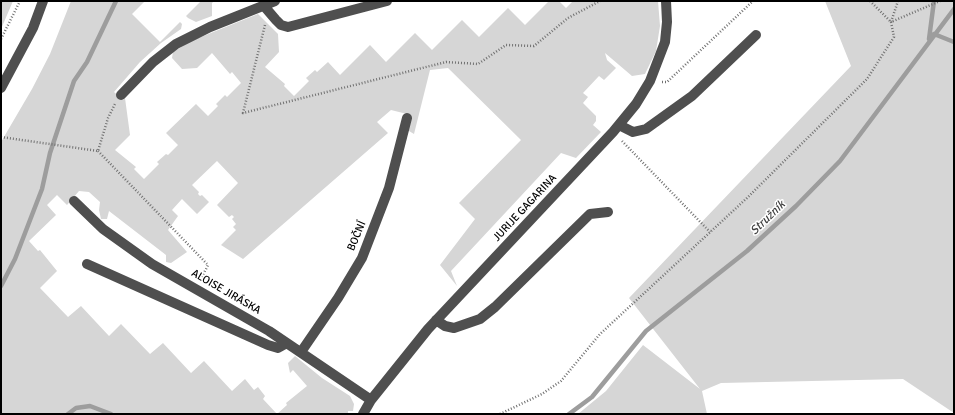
<!DOCTYPE html>
<html>
<head>
<meta charset="utf-8">
<style>
	body { margin:0 }
	#map { position:relative; width:955px; height:415px; overflow:hidden; background:#fff; font-family:Signika,sans-serif }
	canvas { display:block }
	.frame { position:absolute; inset:0; border:2px solid #000; pointer-events:none }
</style>
</head>
<body>
<div id="map">
<canvas width="955" height="415"></canvas>
<div class="frame"></div>
</div>
<script>
const ctx = document.querySelector('canvas').getContext('2d');
ctx.lineJoin = 'round';
function fillPath(path, color) { ctx.fillStyle = color; ctx.fill(path, 'evenodd'); }
const shape = rows => new Path2D(rows.map(r => 'M' + r).join(''));
function strokePath(path, color, width, dash) { ctx.strokeStyle = color; ctx.lineWidth = width; ctx.lineCap = dash ? 'butt' : 'round'; ctx.setLineDash(dash || []); ctx.stroke(path); }
function drawText(font, color, halo, rows, align = 'center') {
  ctx.font = font + ' Signika,sans-serif'; ctx.lineWidth = 3; ctx.setLineDash([]); ctx.textBaseline = 'middle'; ctx.strokeStyle = halo; ctx.fillStyle = color; for (const [text, x, y, turn = 0] of rows) {
    ctx.save(); ctx.translate(x, y); ctx.rotate((+turn || 0) * Math.PI / 180); ctx.textAlign = isNaN(turn) ? turn : align; if (halo) ctx.strokeText(text, 0, 0); ctx.fillText(text, 0, 0); ctx.restore();
  }
}
fillPath(shape([
	[1,1,13,1,1,29],
	[71,1,145,1,132,14,160,42,180,22,182,24,181,29,161,43,140,62,114,92,123,100,125,98,130,135,115,150,136,167,134,169,144,179,159,164,157,162,166,154,168,155,178,145,166,133,196,104,208,116,218,106,216,104,225,95,227,97,241,83,232,72,230,74,212,53,197,68,182,69,172,58,173,52,191,41,258,14,278,34,279,52,265,67,285,84,284,86,294,96,309,81,306,78,315,70,317,72,328,62,340,75,370,45,386,62,415,33,432,50,462,20,479,37,508,8,525,25,549,1,559,1,566,8,573,1,658,1,660,26,656,51,645,74,632,76,605,53,607,60,616,68,604,80,599,76,583,93,588,97,583,103,596,116,596,121,593,125,601,132,576,158,561,153,451,271,457,286,440,265,475,219,459,203,521,140,448,68,430,70,414,134,409,131,408,125,411,115,391,110,377,122,388,133,243,259,221,245,236,230,233,227,236,224,232,219,234,217,232,215,229,217,217,205,238,183,217,161,192,185,199,192,198,194,200,196,202,195,209,202,197,214,182,199,172,210,178,216,168,230,187,252,171,263,166,262,166,255,109,211,107,219,101,219,99,210,100,202,89,192,79,191,67,205,57,195,47,205,56,215,29,241,38,251,40,250,57,271,40,288,68,317,81,306,109,336,121,324,150,354,163,343,191,373,204,361,232,391,245,379,254,390,258,387,265,396,263,399,277,414,1,414,1,142,32,89,50,54],
	[201,1,214,1,212,3,212,16,196,22,188,18,186,16],
	[825,1,954,1,954,413,903,379,721,383,702,391,707,414,578,414,606,391,643,345,700,389,629,298,851,66],
	[295,356,322,378,350,396,354,404,353,411,348,411,348,414,277,414,287,405,286,403,307,386,293,370,290,373,288,363]
]), '#d6d6d6');
strokePath(shape([
	[934,34,954,42],
	[929,39,934,1],
	[1,286,15,259,42,189,50,153,74,81,87,62,116,1],
	[68,414,76,408,90,406,111,414],
	[569,414,592,397,646,331,747,251,796,206,840,161,954,9]
]), '#9d9d9d', 4.5);
strokePath(shape([
	[870,1,891,22,898,1],
	[265,25,243,113,446,62,478,64,506,45,534,46,568,18,600,1],
	[1,39,20,1],
	[662,82,667,82,753,1],
	[1,137,98,151,108,118,115,104],
	[622,141,710,232],
	[98,151,208,265,201,279],
	[500,414,542,394,561,381,600,334,747,198,867,79,894,37,891,22,940,1]
]), '#717171', 2.5, [1, 2]);
strokePath(shape([
	[264,6,276,20,281,25,288,27,387,1],
	[1,88,33,28,43,1],
	[121,95,153,62,176,44,210,27,275,1],
	[619,125,633,132,646,129,692,96,756,35],
	[74,201,103,229,152,264,269,331,371,400],
	[87,264,268,345,278,348,287,343],
	[436,320,445,326,454,328,480,319,495,307,590,214,608,212],
	[301,352,338,298,362,258,389,188,407,118],
	[363,414,371,400,428,329,613,132,636,104,650,81,665,42,667,22,666,1]
]), '#4f4f4f', 10);
drawText('11px', '#000', '#fff', [
	["JURIJE GAGARINA",525,208,-47],
	["BOČNÍ",357,236,-67],
	["ALOISE JIRÁSKA",226,292,30]
]);
drawText('italic 12px', '#3e3e3e', '#fff', [
	["Stružník",768,218,-44]
]);
</script>
</body>
</html>
